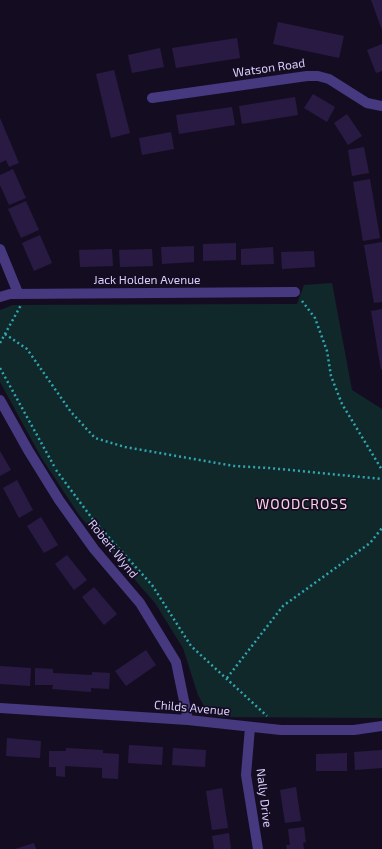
<!DOCTYPE html>
<html>
<head>
<meta charset="utf-8">
<style>
	body { margin:0 }
	canvas { display:block; background:#140d21 }
</style>
</head>
<body>
<canvas width="382" height="849"></canvas>
<script>
const ctx = document.querySelector('canvas').getContext('2d');
ctx.lineJoin = 'round';
function fillPath(path, color) { ctx.fillStyle = color; ctx.fill(path, 'evenodd'); }
const shape = rows => new Path2D(rows.map(r => 'M' + r).join(''));
function strokePath(path, color, width, dash) { ctx.strokeStyle = color; ctx.lineWidth = width; ctx.lineCap = dash ? 'butt' : 'round'; ctx.setLineDash(dash || []); ctx.stroke(path); }
function drawText(font, color, halo, rows, align = 'center') {
  ctx.font = font + ' "Exo 2",sans-serif'; ctx.lineWidth = 3.5; ctx.setLineDash([]); ctx.textBaseline = 'middle'; ctx.strokeStyle = halo; ctx.fillStyle = color; for (const [text, x, y, turn = 0] of rows) {
    ctx.save(); ctx.translate(x, y); ctx.rotate((+turn || 0) * Math.PI / 180); ctx.textAlign = isNaN(turn) ? turn : align; if (halo) ctx.strokeText(text, 0, 0); ctx.fillText(text, 0, 0); ctx.restore();
  }
}
fillPath(shape([
	[332,283,352,390,382,409,382,718,220,717,207,712,198,695,183,648,155,603,79,515,41,457,0,382,0,310,13,305,297,304,304,285]
]), '#11282b');
fillPath(shape([
	[371,0,382,0,382,30],
	[278,22,344,36,339,58,273,44],
	[237,38,240,58,176,68,172,48],
	[382,44,382,71,376,73,367,50],
	[160,48,164,67,132,73,128,55],
	[114,70,130,133,111,138,96,74],
	[313,94,335,107,327,122,304,108],
	[295,97,298,115,242,124,239,106],
	[232,107,235,125,179,134,176,115],
	[347,114,362,136,348,145,334,123],
	[0,118,19,163,9,167,6,160,0,163],
	[171,132,174,149,142,155,139,138],
	[364,147,369,173,352,176,348,150],
	[13,169,26,198,9,205,0,185,0,175],
	[370,179,380,238,363,241,353,182],
	[26,201,39,230,21,238,8,209],
	[40,235,52,263,34,271,22,243],
	[382,242,382,302,374,303,364,245],
	[236,243,236,260,203,261,203,244],
	[194,246,194,262,162,264,161,247],
	[273,247,274,264,241,265,241,249],
	[112,249,113,266,80,267,79,250],
	[152,249,153,266,120,267,119,250],
	[314,251,315,267,282,269,281,252],
	[382,309,382,369,381,370,371,311],
	[0,451,11,470,0,476],
	[17,480,33,510,19,518,3,488],
	[41,517,58,545,44,553,27,526],
	[67,555,87,580,74,590,55,564],
	[94,587,117,614,104,625,82,597],
	[146,650,156,665,126,686,115,671],
	[0,666,31,668,30,686,0,684],
	[35,668,53,669,53,673,92,675,92,672,110,673,109,689,91,688,91,692,52,689,53,685,35,685],
	[7,738,41,741,40,758,6,756],
	[129,745,163,747,162,765,128,763],
	[66,748,103,750,103,753,119,754,118,779,102,778,102,768,65,766,65,777,56,776,56,767,49,767,49,751,66,751],
	[173,748,206,750,205,767,172,765],
	[382,750,382,768,355,770,354,752],
	[347,753,347,771,316,771,316,754],
	[296,787,301,821,285,823,280,790],
	[222,788,228,828,212,830,206,791],
	[304,827,306,842,303,843,304,849,287,849,286,845,290,845,288,829],
	[229,833,231,849,214,849,212,836],
	[34,843,36,849,15,849]
]), '#281a42');
strokePath(shape([
	[302,301,315,318,327,351,331,376,342,404,382,470],
	[5,334,27,349,71,412,95,438,125,447,234,466,269,468,382,479],
	[0,343,21,305],
	[0,368,54,466],
	[56,470,94,521,152,585,191,646,267,716],
	[227,678,283,606,370,543,382,528]
]), '#2fa7b1', 2.5, [2, 3]);
strokePath(shape([
	[152,98,307,76,318,76,329,79,367,103,382,106],
	[0,249,18,293],
	[0,297,10,294,295,292],
	[0,400,28,450,59,500,94,549,140,603,176,662,188,720],
	[0,708,188,720,281,730,354,730,382,726],
	[250,727,246,775,258,849]
]), '#463980', 10);
drawText('12px', '#dbcefe', '#140d21', [
	["Watson Road",269,68,-8],
	["Jack Holden Avenue",147,280],
	["Robert Wynd",113,549,51],
	["Childs Avenue",192,708,5],
	["Nally Drive",264,798,83]
]);
ctx.letterSpacing = '1px';
drawText('14px', '#fed0e7', '#140d21', [
	["WOODCROSS",302,504]
]);
ctx.letterSpacing = '0px';
</script>
</body>
</html>
